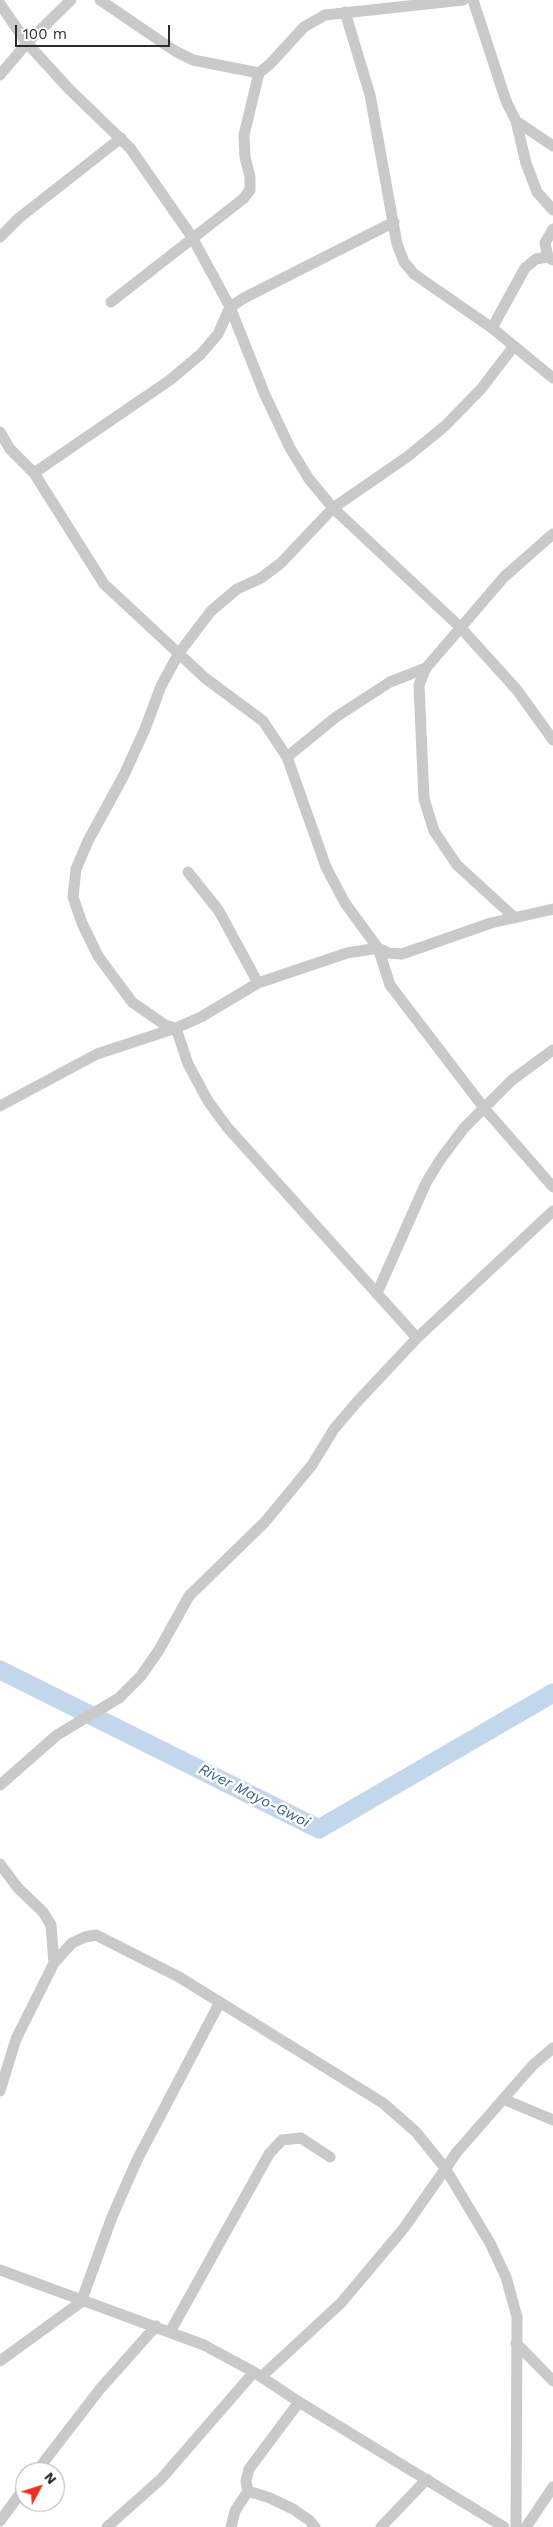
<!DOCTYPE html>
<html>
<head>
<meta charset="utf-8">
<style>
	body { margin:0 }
	#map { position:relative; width:553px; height:2527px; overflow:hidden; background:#fff; font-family:"Work Sans",sans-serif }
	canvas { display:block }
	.north { position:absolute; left:15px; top:2462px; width:50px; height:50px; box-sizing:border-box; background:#fff; border:1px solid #ababab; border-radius:50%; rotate:50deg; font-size:14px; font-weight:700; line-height:20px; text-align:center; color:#2c2c2c }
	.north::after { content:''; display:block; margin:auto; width:18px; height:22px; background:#ee3023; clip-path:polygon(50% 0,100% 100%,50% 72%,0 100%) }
	.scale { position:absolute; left:15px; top:25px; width:155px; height:22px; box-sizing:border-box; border:2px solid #2c2c2c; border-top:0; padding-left:6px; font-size:15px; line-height:18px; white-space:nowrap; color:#2c2c2c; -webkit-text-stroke:4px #fff; paint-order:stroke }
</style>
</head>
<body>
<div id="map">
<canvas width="553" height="2527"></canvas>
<div class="north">N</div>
<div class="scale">100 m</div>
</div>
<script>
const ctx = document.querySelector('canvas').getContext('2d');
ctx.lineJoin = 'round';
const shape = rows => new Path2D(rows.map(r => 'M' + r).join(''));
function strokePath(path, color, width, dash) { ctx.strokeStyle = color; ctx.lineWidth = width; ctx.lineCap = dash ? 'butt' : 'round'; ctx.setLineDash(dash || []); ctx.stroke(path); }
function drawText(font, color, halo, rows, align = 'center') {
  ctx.font = font + ' "Work Sans",sans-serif'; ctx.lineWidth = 5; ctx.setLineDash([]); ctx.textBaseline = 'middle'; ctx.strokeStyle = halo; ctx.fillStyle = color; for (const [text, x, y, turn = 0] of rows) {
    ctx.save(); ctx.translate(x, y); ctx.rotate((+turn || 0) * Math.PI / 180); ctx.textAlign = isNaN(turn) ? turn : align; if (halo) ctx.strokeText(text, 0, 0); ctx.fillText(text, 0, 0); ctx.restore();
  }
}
strokePath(shape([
	[0,1670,319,1829,553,1693]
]), '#c2d6ec', 19);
strokePath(shape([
	[100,0,175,51,193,60,259,73],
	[473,0,506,101,516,121,526,163,537,192,553,210],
	[0,4,27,43,69,89,130,148,192,237,230,307,265,395,290,448,309,479,333,508,460,627,517,690,553,740],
	[345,12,370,95,397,244,404,262,414,274,492,328,553,378],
	[0,75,27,43,71,0],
	[516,121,553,146],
	[0,237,19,218,121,138],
	[548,257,545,243,553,229],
	[111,302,243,199,250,190,250,177,245,157,244,135,259,73,270,64,304,27,325,15,463,0],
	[492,328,525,268,536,259,548,257,553,260],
	[0,432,10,449,34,473,104,584,205,678,263,721,287,757,326,867,345,903,378,948,390,985,484,1108,553,1187],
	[34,473,170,380,201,354,218,334,230,307,244,298,394,222],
	[287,757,336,717,390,682,426,668],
	[188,872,219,911,258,983],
	[515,918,457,865,434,831,424,799,419,685,426,668,504,577,553,534],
	[176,1028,165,1025,132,1002,98,956,82,923,73,897,76,869,88,841,124,775,145,729,161,686,179,653,211,611,237,589,261,578,281,563,333,508,407,457,445,426,481,389,514,346],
	[176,1028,188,1064,208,1101,227,1127,417,1338],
	[0,1106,97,1054,176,1028,201,1017,258,983,347,953,378,948,388,953,402,954,491,923,553,909],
	[377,1293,426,1183,440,1160,464,1128,512,1080,553,1050],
	[0,1785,57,1735,119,1698,141,1676,159,1650,189,1596,265,1522,312,1465,334,1429,357,1402,417,1338,553,1211],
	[0,1864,18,1888,43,1912,51,1925,54,1963],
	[0,2091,16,2039,54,1963,72,1943,85,1937,96,1935,179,1977,383,2103,416,2132,445,2168,490,2243,506,2277,517,2317,516,2527],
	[503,2099,553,2120],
	[0,2270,204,2345,254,2372,299,2402,504,2527],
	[170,2332,269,2154,282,2140,301,2138,330,2157],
	[516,2343,553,2381],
	[0,2361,81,2302,112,2217,137,2160,220,2002],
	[261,2377,341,2303,404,2228,457,2152,533,2065,553,2048],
	[36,2472,100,2389,156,2326],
	[248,2491,270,2498,293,2509,309,2520,315,2527],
	[0,2521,25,2487],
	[107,2527,161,2479,254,2372],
	[231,2527,235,2511,248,2491,246,2481,249,2469,299,2402],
	[381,2527,427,2479],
	[526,2527,553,2487]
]), '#c9c9c9', 11);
drawText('italic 15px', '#366291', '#fff', [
	["River Mayo-Gwoi",254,1796,27]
]);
</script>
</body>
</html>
